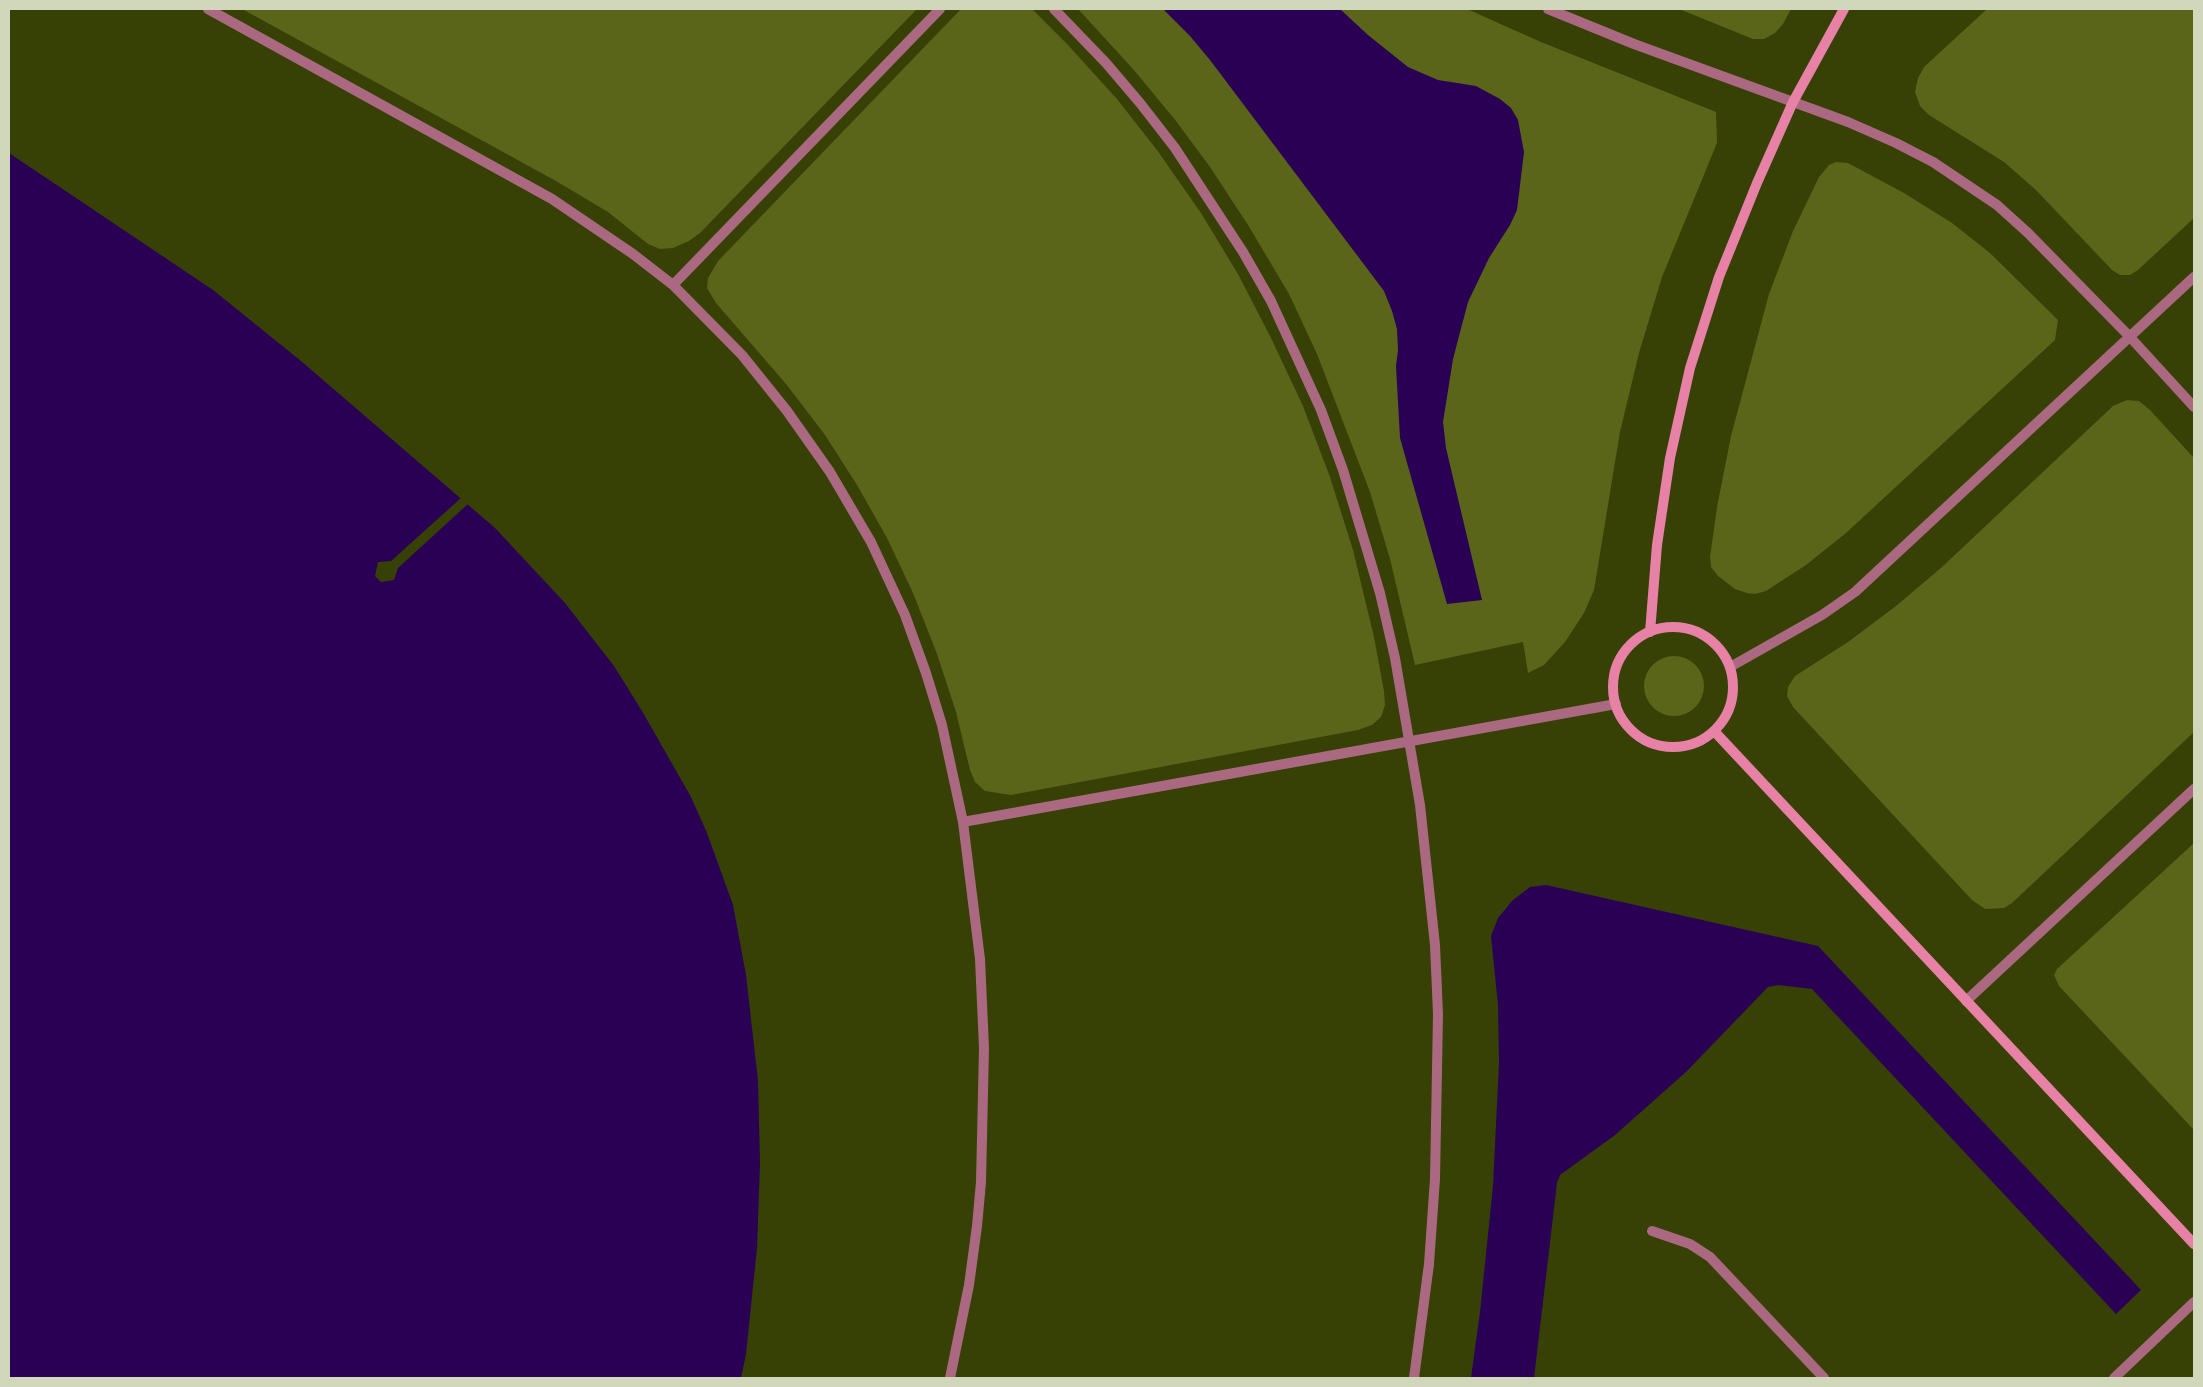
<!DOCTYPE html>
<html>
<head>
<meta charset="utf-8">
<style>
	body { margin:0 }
	#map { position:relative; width:2203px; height:1387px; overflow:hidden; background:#374005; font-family:"PT Sans",sans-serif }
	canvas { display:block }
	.frame { position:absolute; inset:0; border:10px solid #d1d7bb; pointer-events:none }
</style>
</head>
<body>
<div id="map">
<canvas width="2203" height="1387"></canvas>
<div class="frame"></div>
</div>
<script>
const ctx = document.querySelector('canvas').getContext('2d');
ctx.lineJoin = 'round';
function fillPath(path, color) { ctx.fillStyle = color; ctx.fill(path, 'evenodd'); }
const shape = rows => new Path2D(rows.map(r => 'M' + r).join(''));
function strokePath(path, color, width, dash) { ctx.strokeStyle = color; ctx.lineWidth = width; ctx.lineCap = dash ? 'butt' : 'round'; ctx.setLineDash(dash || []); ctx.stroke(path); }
fillPath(shape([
	[242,9,917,9,700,233,689,241,673,248,660,249,648,244,608,212,556,181],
	[961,9,1032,9,1068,45,1117,99,1157,150,1201,213,1238,274,1271,338,1303,406,1330,477,1353,550,1374,637,1384,691,1385,705,1381,717,1372,725,1358,730,1011,795,985,791,975,782,970,770,956,712,937,654,913,593,887,538,857,485,825,435,786,384,716,303,707,288,708,278,718,261],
	[1078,9,1467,9,1541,42,1716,112,1717,143,1662,277,1639,353,1620,432,1594,590,1584,613,1565,642,1544,665,1528,673,1523,642,1415,665,1390,559,1370,492,1317,354,1289,294,1248,225,1210,167,1176,121,1133,69],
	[1679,9,1791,9,1783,24,1775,33,1764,39,1753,39],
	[1987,9,2194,9,2194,218,2138,270,2130,275,2120,275,2112,270,2036,190,2004,162,1929,115,1920,106,1915,92,1918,78,1924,67],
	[1836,162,1848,163,1904,193,1952,223,1990,253,2058,320,2055,340,1846,533,1806,565,1766,591,1755,594,1747,593,1735,589,1718,576,1711,567,1710,557,1717,507,1731,436,1769,294,1793,231,1819,177,1829,165],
	[2127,400,2139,401,2150,410,2194,458,2194,732,2012,903,2004,908,1985,909,1972,900,1793,707,1787,696,1788,687,1795,676,1848,642,1896,606,1942,567,2113,406],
	'1644 686a30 30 0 1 1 60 0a30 30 0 1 1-60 0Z',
	[2194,843,2194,1130,2059,986,2054,975,2057,969]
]), '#5a6519');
fillPath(shape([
	[1163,9,1340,9,1368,35,1408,67,1438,80,1476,86,1500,99,1511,108,1518,120,1524,152,1517,210,1510,225,1489,258,1468,302,1453,359,1443,422,1446,448,1482,600,1447,604,1400,438,1396,366,1398,350,1397,329,1392,311,1384,291,1210,60,1190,36],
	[9,153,213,290,301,361,495,528,565,603,614,666,642,711,691,797,707,833,733,905,746,975,758,1081,760,1163,757,1248,746,1354,741,1378,9,1378],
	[1546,885,1818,946,2141,1290,2116,1314,1812,989,1778,985,1768,987,1686,1072,1615,1135,1560,1175,1557,1183,1534,1378,1471,1378,1480,1312,1493,1186,1499,1063,1498,1005,1491,936,1498,918,1513,900,1530,887]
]), '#290053');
fillPath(shape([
	[461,498,468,504,398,568,394,580,381,582,375,576,378,562,391,561]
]), '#374005');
strokePath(shape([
	[208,9,552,199,633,254,673,285,742,355,787,411,830,472,871,542,905,615,926,673,942,725,963,822,980,959,984,1048,981,1182,977,1226,969,1285,950,1378],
	[1054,9,1106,63,1140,103,1175,148,1243,252,1271,301,1321,410,1343,470,1380,593,1395,658,1420,805,1435,945,1438,1014,1435,1179,1429,1264,1414,1378],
	[1548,9,1634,44,1848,122,1896,143,1933,162,1997,205,2028,233,2130,337,2194,407],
	[673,285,940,9],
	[1730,667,1822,615,1855,592,2194,277],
	[963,822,1616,704],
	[1966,1001,2194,789],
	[1652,1231,1690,1244,1710,1257,1824,1378],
	[2114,1378,2194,1302]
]), '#aa6980', 10);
strokePath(shape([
	'1613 687a60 60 0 1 1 120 0a60 60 0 1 1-120 0Z',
	[1650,632,1657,545,1670,458,1690,368,1719,277,1757,183,1793,102,1844,9],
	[1714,731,2194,1244]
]), '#e781a6', 10);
</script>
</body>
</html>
